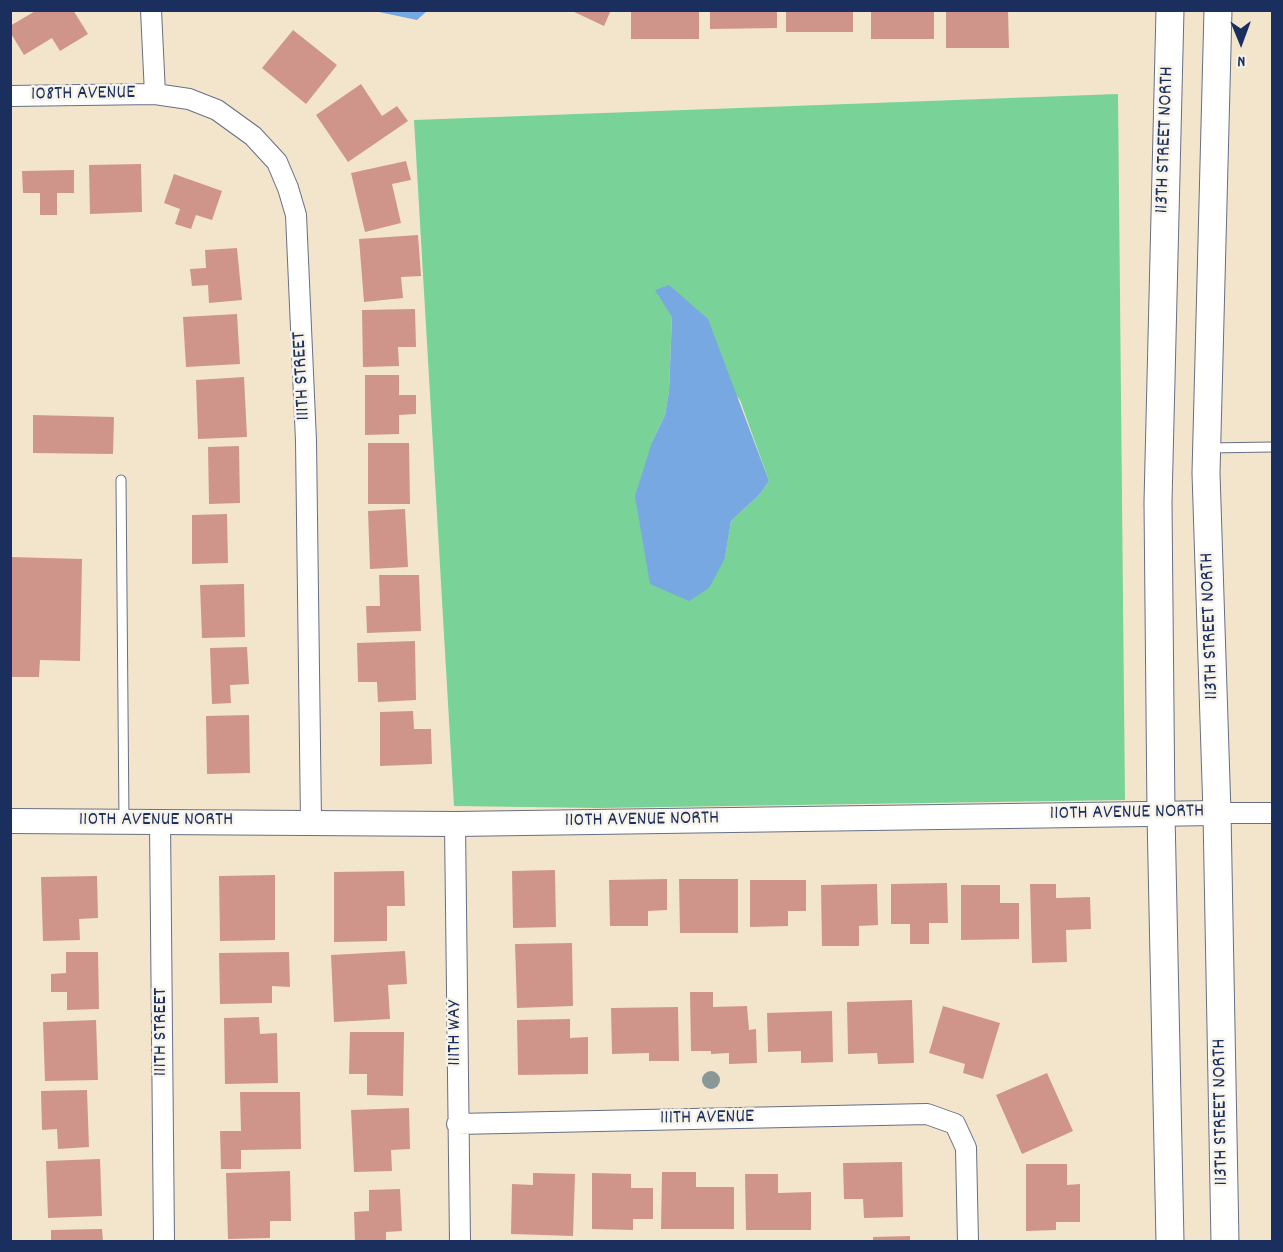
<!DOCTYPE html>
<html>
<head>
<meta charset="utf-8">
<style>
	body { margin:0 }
	#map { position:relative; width:1283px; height:1252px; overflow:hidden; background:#f3e5cc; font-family:Dekko,sans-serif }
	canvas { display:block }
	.frame { position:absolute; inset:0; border:12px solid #1b2f5e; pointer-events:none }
	.north { position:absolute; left:1211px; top:12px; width:60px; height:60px; -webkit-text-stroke:4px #f7f3e8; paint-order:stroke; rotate:179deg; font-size:16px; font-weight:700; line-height:24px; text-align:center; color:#1b2f5e }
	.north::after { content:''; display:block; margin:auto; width:21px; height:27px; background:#1b2f5e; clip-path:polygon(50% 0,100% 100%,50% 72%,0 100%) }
</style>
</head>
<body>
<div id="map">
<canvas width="1283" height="1252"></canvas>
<div class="frame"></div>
<div class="north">N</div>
</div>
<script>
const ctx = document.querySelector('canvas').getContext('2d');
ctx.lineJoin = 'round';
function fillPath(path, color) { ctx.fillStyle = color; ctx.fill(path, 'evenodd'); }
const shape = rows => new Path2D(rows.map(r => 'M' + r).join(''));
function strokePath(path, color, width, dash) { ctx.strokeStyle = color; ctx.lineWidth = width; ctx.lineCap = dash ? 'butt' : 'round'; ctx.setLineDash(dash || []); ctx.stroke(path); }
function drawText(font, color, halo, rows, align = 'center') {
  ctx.font = font + ' Dekko,sans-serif'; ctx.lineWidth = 5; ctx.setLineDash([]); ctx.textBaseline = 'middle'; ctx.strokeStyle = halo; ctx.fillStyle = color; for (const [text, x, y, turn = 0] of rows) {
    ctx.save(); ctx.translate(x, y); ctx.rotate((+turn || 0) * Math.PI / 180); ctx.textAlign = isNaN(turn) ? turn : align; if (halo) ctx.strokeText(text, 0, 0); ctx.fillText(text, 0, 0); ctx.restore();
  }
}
fillPath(shape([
	[1118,94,1125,800,599,808,454,806,414,120],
	[672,316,740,400,769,481,760,494,731,521,725,558,652,442,665,415,669,391]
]), '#79d297');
fillPath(shape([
	[374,11,427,10,427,11,417,20],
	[669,285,708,319,769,481,760,494,731,521,725,558,709,588,689,601,650,584,635,496,652,442,665,415,669,391,672,317,655,290]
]), '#77a8e2');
fillPath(shape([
	[37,10,73,10,88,34,60,51,52,38,24,55,10,32,10,26],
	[570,10,611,10,604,26],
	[631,10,699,10,699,39,631,39],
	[710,10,777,10,777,28,710,29],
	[786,10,853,10,853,32,786,32],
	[871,10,934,10,934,39,871,39],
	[946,10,1008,10,1009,48,946,48],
	[293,30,337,65,306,104,262,68],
	[361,84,382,116,397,106,408,121,348,162,316,115],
	[406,161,411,180,392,184,401,223,365,232,351,173],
	[141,164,142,212,90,214,89,165],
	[74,170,74,193,57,193,57,215,40,215,40,193,23,193,22,171],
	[174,174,222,191,212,220,196,215,191,229,175,224,180,209,164,203],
	[418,235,421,276,401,277,403,298,364,302,359,239],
	[237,248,242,300,209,303,208,285,192,286,190,269,206,268,205,250],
	[415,309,416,347,398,347,399,366,363,367,362,310],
	[237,314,240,364,186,367,183,317],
	[365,375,399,375,399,395,416,395,416,414,399,415,399,434,365,435],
	[244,377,247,437,198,439,196,380],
	[33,415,114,417,113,454,33,453],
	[368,443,409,443,410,504,368,504],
	[239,446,240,503,209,504,208,447],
	[405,509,408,567,370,569,368,511],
	[227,514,228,563,192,564,192,515],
	[10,557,82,559,80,661,40,660,39,677,10,677],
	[379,575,419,575,421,631,367,633,366,606,380,606],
	[244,584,245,637,202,638,200,585],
	[415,641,416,700,378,702,377,682,358,682,357,643],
	[247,647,249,684,230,685,231,703,212,704,210,648],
	[413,711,414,729,431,729,432,764,380,766,380,712],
	[249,715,250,773,207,774,206,716],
	[555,870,556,927,513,928,512,871],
	[404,871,405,906,387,906,387,941,334,942,334,872],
	[275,875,275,940,220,941,219,876],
	[97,876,98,918,79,919,80,940,43,941,41,877],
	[667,879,667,910,648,911,648,926,610,926,609,880],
	[679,879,738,879,738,933,680,933],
	[750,880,806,880,806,911,788,911,788,926,750,927],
	[947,883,948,923,929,923,929,944,910,944,910,924,891,924,891,884],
	[877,884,878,925,859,926,859,946,822,946,821,885],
	[1030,884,1056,884,1056,898,1090,897,1091,929,1066,930,1067,962,1032,963],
	[961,885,1000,885,1000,903,1019,903,1019,939,961,940],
	[572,943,573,1006,517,1008,515,944],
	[405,951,407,984,388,985,390,1019,334,1022,331,955],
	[66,952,98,952,99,1009,67,1010,67,992,51,992,51,974,66,973],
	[289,952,290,987,272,986,272,1003,220,1004,219,953],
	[690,992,713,992,713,1007,747,1006,749,1030,756,1029,757,1063,729,1064,729,1053,711,1054,711,1051,691,1051],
	[912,1000,914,1063,878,1064,877,1053,848,1054,847,1002],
	[943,1006,1000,1023,983,1079,963,1073,965,1064,929,1053],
	[678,1007,679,1061,649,1061,649,1053,612,1054,611,1008],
	[832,1011,833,1062,801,1063,801,1051,768,1052,767,1013],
	[259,1017,260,1034,277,1033,278,1083,225,1084,224,1018],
	[570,1019,570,1038,588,1037,588,1074,518,1075,517,1020],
	[96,1020,98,1080,45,1081,43,1022],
	[350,1032,404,1032,403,1096,367,1095,367,1074,349,1074],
	[1047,1073,1073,1131,1022,1154,996,1095],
	[87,1090,89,1147,58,1149,57,1129,42,1130,41,1091],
	[240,1092,300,1092,301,1149,241,1150,241,1169,221,1169,220,1131,241,1131],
	[409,1108,410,1149,391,1150,392,1171,354,1172,351,1110],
	[100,1159,102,1216,48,1218,46,1161],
	[902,1162,903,1217,864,1218,863,1199,844,1199,843,1163],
	[1026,1164,1067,1164,1067,1185,1080,1184,1080,1222,1056,1222,1056,1230,1026,1231],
	[290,1171,291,1221,270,1221,270,1238,228,1239,226,1173],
	[662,1172,696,1172,696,1187,734,1187,734,1229,661,1229],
	[533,1173,575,1174,573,1236,511,1234,512,1184,533,1185],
	[592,1173,631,1174,631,1188,653,1188,653,1219,633,1219,633,1230,592,1229],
	[745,1174,778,1174,778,1193,811,1192,811,1230,746,1230],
	[400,1189,402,1231,386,1232,386,1242,355,1242,354,1212,369,1211,369,1190],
	[102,1229,103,1242,51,1242,51,1230],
	[910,1236,910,1242,873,1242,873,1237]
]), '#d0958a');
const service = shape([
	[1209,448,1272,447],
	[121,480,124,822]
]);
const minor = shape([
	[151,10,155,94],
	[10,96,155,94,189,99,217,110,253,136,277,162,288,188,296,215,306,441,311,822],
	[1217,813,1272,813],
	[160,822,164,1242],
	[455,824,460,1242],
	[457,1124,927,1114,955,1124,966,1148,968,1242]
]);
const tertiary = shape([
	[10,821,455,824,1217,813]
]);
const secondary = shape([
	[1218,10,1206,473,1217,813,1225,1242],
	[1170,1242,1161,814,1158,502,1170,10]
]);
strokePath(service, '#676f84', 11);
strokePath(minor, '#676f84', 22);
strokePath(tertiary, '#676f84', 26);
strokePath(secondary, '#676f84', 29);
strokePath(service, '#fff', 9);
strokePath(minor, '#fff', 20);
strokePath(tertiary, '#fff', 24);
strokePath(secondary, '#fff', 27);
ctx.fillStyle = '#899797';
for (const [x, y] of [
	[711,1080]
]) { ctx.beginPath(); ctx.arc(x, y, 9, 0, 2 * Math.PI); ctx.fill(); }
drawText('20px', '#1b2f5e', '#f7f3e8', [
	["108TH AVENUE",83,95,-1],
	["113TH STREET NORTH",1166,140,-88],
	["111TH STREET",303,376,-93],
	["113TH STREET NORTH",1211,626,-92],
	["110TH AVENUE NORTH",1127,814,-1],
	["110TH AVENUE NORTH",156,821],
	["110TH AVENUE NORTH",642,821,-1],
	["111TH STREET",162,1032,-90],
	["111TH WAY",456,1033,-90],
	["113TH STREET NORTH",1222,1112,-91],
	["111TH AVENUE",707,1119,-1]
]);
</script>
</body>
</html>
